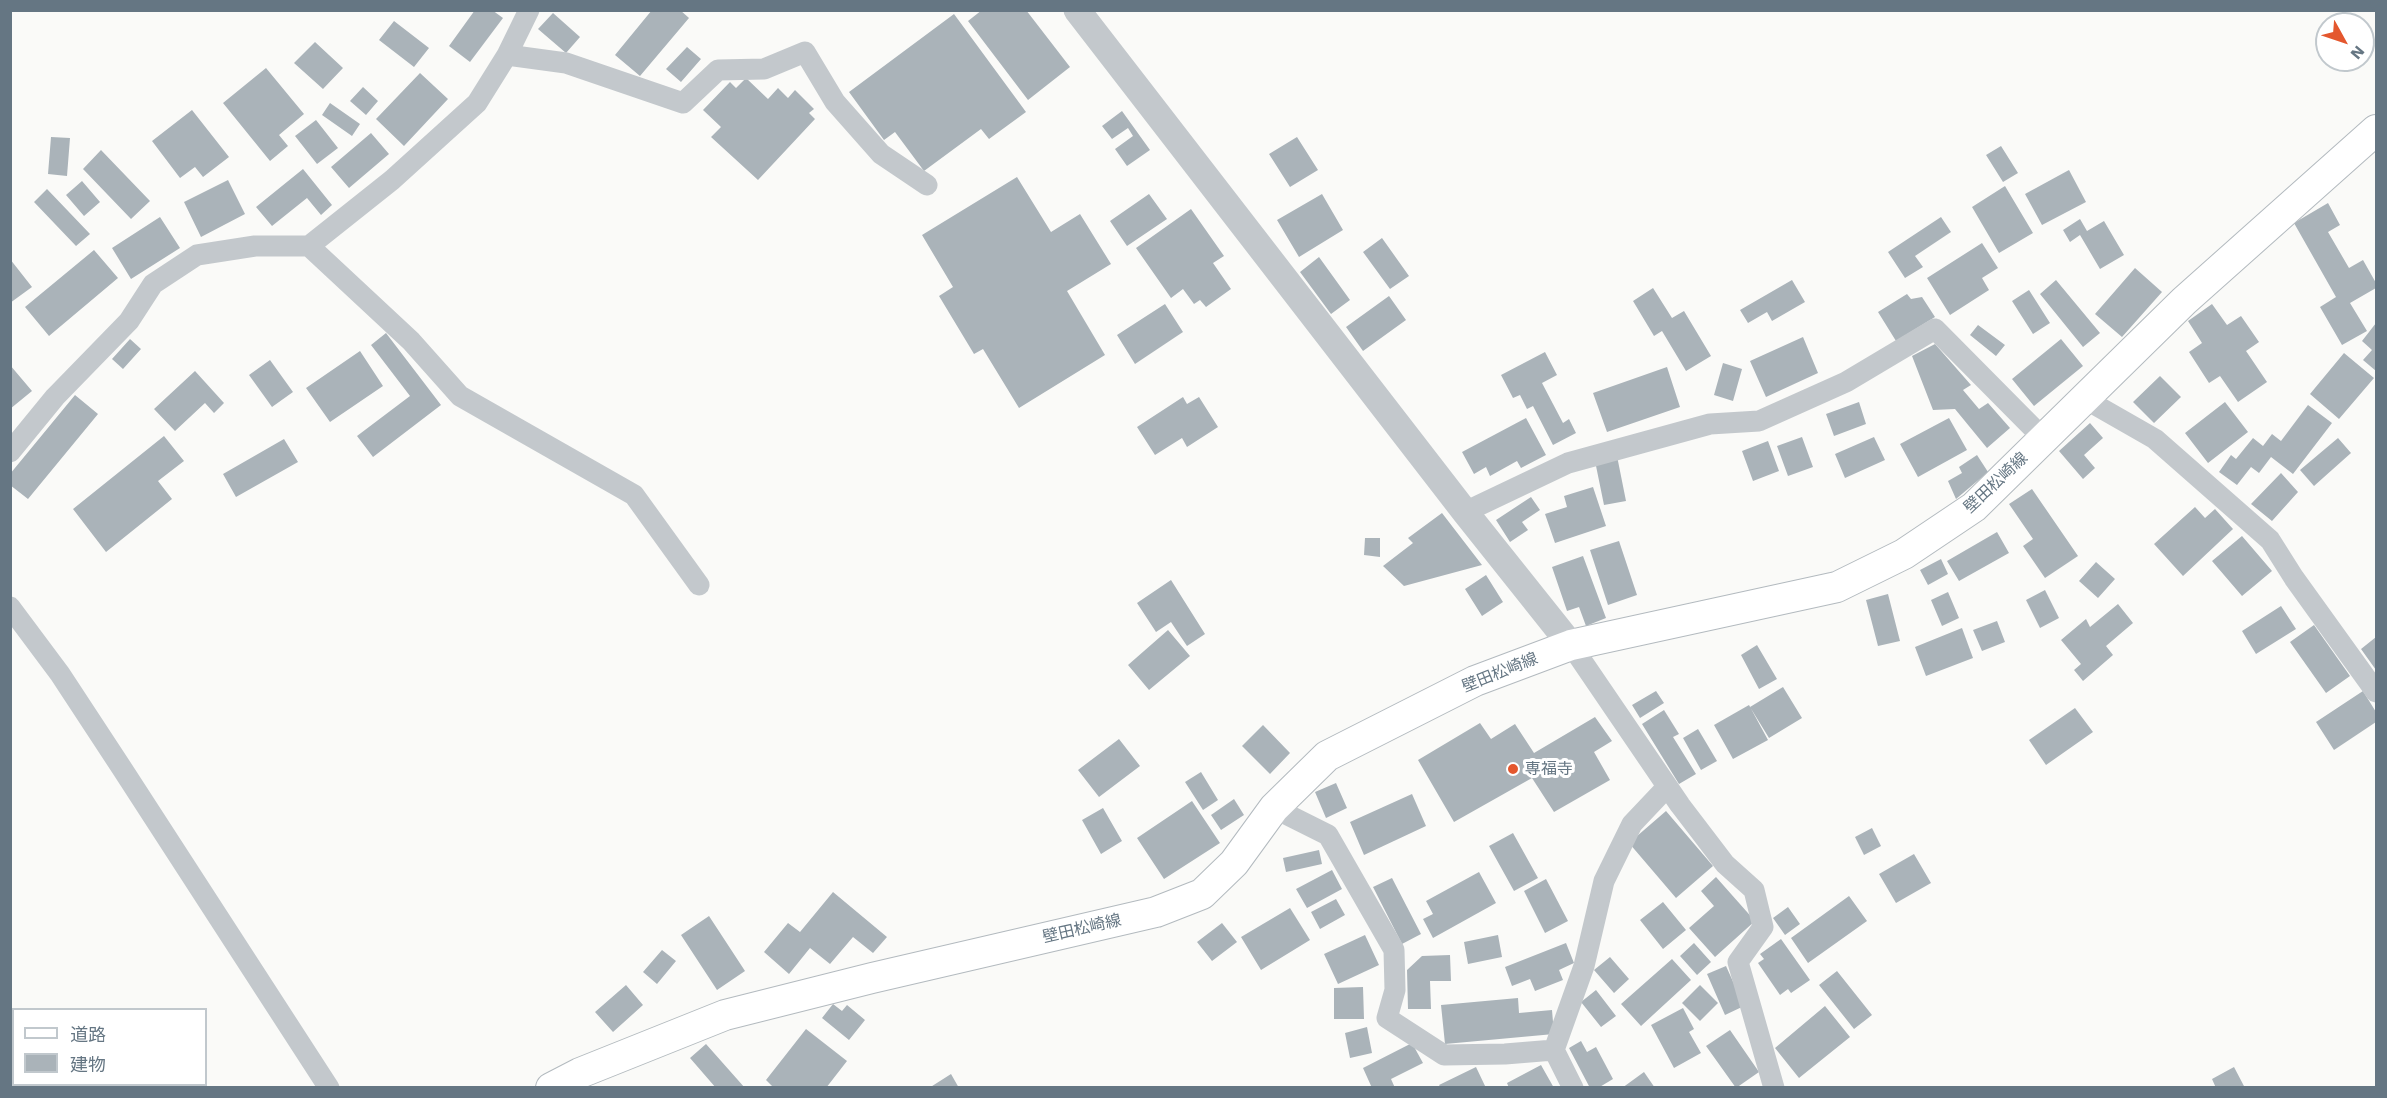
<!DOCTYPE html>
<html>
<head>
<meta charset="utf-8">
<style>
	body { margin:0 }
	#map { position:relative; width:2387px; height:1098px; overflow:hidden; background:#fafaf8; font-family:"Work Sans","Noto Sans JP",sans-serif }
	canvas { display:block }
	.frame { position:absolute; inset:0; border:12px solid #657683; pointer-events:none }
	.legend { position:absolute; left:12px; top:1008px; width:195px; height:78px; box-sizing:border-box; background:#fff; border:2px solid #c1c8cd; margin:0; padding:8px 10px; list-style:none; font-size:18px; color:#657683 }
	.legend li { display:flex; align-items:center; gap:12px; height:30px }
	.legend b { width:30px; border:2px solid #c1c8cd }
	.north { position:absolute; left:2315px; top:12px; width:60px; height:60px; box-sizing:border-box; background:#fff; border:2px solid #c1c8cd; border-radius:50%; rotate:130deg; font-size:16px; font-weight:700; line-height:24px; text-align:center; color:#657683 }
	.north::after { content:''; display:block; margin:auto; width:21px; height:27px; background:#e4572e; clip-path:polygon(50% 0,100% 100%,50% 72%,0 100%) }
</style>
</head>
<body>
<div id="map">
<canvas width="2387" height="1098"></canvas>
<div class="frame"></div>
<ul class="legend">
<li><b style="height:8px;background:#fff"></b>道路</li>
<li><b style="height:16px;background:#aab3b9"></b>建物</li>
</ul>
<div class="north">N</div>
</div>
<script>
const ctx = document.querySelector('canvas').getContext('2d');
ctx.lineJoin = 'round';
function fillPath(path, color) { ctx.fillStyle = color; ctx.fill(path, 'evenodd'); }
const shape = rows => new Path2D(rows.map(r => 'M' + r).join(''));
function strokePath(path, color, width, dash) { ctx.strokeStyle = color; ctx.lineWidth = width; ctx.lineCap = dash ? 'butt' : 'round'; ctx.setLineDash(dash || []); ctx.stroke(path); }
function drawText(font, color, halo, rows, align = 'center') {
  ctx.font = font + ' "Work Sans","Noto Sans JP",sans-serif'; ctx.lineWidth = 6; ctx.setLineDash([]); ctx.textBaseline = 'middle'; ctx.strokeStyle = halo; ctx.fillStyle = color; for (const [text, x, y, turn = 0] of rows) {
    ctx.save(); ctx.translate(x, y); ctx.rotate((+turn || 0) * Math.PI / 180); ctx.textAlign = isNaN(turn) ? turn : align; if (halo) ctx.strokeText(text, 0, 0); ctx.fillText(text, 0, 0); ctx.restore();
  }
}
fillPath(shape([
	[475,10,492,10,503,18,470,62,449,46],
	[652,10,680,10,689,18,640,76,615,55],
	[982,10,1026,10,1070,67,1028,100,968,21],
	[553,13,580,37,566,53,538,29],
	[954,14,1026,112,989,139,981,129,924,171,895,132,884,140,849,92],
	[394,21,429,48,414,67,379,40],
	[315,42,343,68,323,89,294,63],
	[687,47,701,59,681,82,666,69],
	[266,68,304,114,279,135,288,146,270,161,223,103],
	[420,73,448,99,404,146,376,119],
	[746,78,768,99,778,88,788,98,795,90,814,109,809,113,815,119,758,180,711,137,721,127,703,110,730,82,736,88],
	[363,87,378,101,366,115,350,101],
	[330,103,360,124,352,136,322,115],
	[192,110,229,157,203,177,195,167,180,178,152,141],
	[1122,111,1150,150,1127,166,1115,149,1133,136,1128,128,1112,139,1102,126],
	[316,120,338,148,317,164,295,136],
	[371,133,389,154,349,188,331,167],
	[51,137,70,138,67,176,48,174],
	[1297,137,1318,170,1290,187,1269,154],
	[2001,146,2018,173,2003,182,1986,155],
	[101,150,150,201,131,219,83,169],
	[303,169,332,205,321,215,307,198,272,226,256,207],
	[2069,170,2086,202,2042,225,2025,194],
	[1017,177,1051,232,1080,214,1111,264,1067,291,1105,355,1019,408,983,349,974,354,939,296,953,287,922,235],
	[228,180,245,214,201,237,184,202],
	[82,181,100,202,84,216,66,195],
	[2005,186,2033,233,1999,253,1972,207],
	[47,189,90,234,76,246,34,202],
	[1149,194,1167,219,1127,246,1110,221],
	[1322,194,1343,230,1299,257,1277,220],
	[2328,203,2340,225,2328,232,2349,268,2363,260,2376,283,2376,288,2350,303,2367,331,2342,345,2320,307,2336,297,2294,223],
	[1191,209,1224,256,1213,263,1231,289,1206,307,1200,300,1194,304,1183,289,1171,298,1136,248],
	[160,217,180,248,131,279,112,248],
	[1941,217,1951,232,1915,256,1923,267,1905,278,1888,252],
	[2080,219,2087,231,2104,221,2124,255,2100,269,2080,235,2070,242,2063,230],
	[1382,238,1409,276,1390,289,1363,252],
	[1982,243,1998,268,1982,278,1989,290,1950,315,1927,278],
	[94,250,118,278,49,336,25,307],
	[1319,257,1350,300,1331,314,1300,272],
	[10,259,32,287,10,303],
	[2135,268,2162,292,2122,337,2095,314],
	[1792,280,1805,302,1772,321,1767,312,1748,323,1740,310],
	[2056,280,2100,333,2083,347,2040,294],
	[1653,288,1672,318,1684,311,1711,356,1686,371,1662,331,1654,336,1633,301],
	[2029,290,2050,323,2033,334,2012,301],
	[1907,294,1911,299,1922,297,1935,317,1896,341,1878,312],
	[1389,296,1406,320,1363,351,1346,327],
	[1165,304,1183,332,1135,364,1117,335],
	[2212,304,2227,325,2241,316,2259,342,2246,351,2267,382,2238,402,2220,376,2209,383,2189,352,2202,343,2188,321],
	[2376,323,2376,371,2363,360,2372,350,2362,341],
	[1978,325,2005,345,1996,356,1970,335],
	[386,333,441,405,373,457,357,436,410,396,371,345],
	[1803,337,1818,373,1766,397,1750,361],
	[130,339,141,349,123,369,112,359],
	[2061,339,2083,366,2034,406,2012,379],
	[1935,344,1971,385,1963,390,1979,409,1988,403,2010,428,1987,448,1955,409,1933,410,1912,356],
	[360,351,383,386,330,422,306,388],
	[1545,352,1557,375,1542,383,1563,423,1569,419,1576,433,1553,445,1533,406,1527,409,1520,395,1513,398,1501,375],
	[2344,353,2374,378,2339,419,2310,394],
	[270,360,293,392,272,407,249,375],
	[1723,363,1742,369,1733,401,1714,395],
	[10,365,32,391,10,409],
	[1667,367,1680,407,1607,432,1593,393],
	[195,371,224,403,214,413,205,403,175,431,154,409],
	[2160,376,2181,397,2154,423,2133,402],
	[75,395,98,414,28,499,10,485,10,474],
	[1183,397,1187,404,1199,397,1218,427,1187,447,1182,438,1155,455,1137,427],
	[1859,402,1866,424,1834,436,1826,414],
	[2225,402,2248,432,2208,463,2185,433],
	[2308,405,2332,423,2293,474,2271,457,2259,473,2251,467,2237,485,2219,472,2231,455,2236,459,2253,438,2263,446,2272,434,2281,441],
	[1526,418,1546,455,1521,468,1517,461,1490,476,1486,467,1474,474,1462,452],
	[1949,418,1967,450,1918,477,1900,444],
	[2090,423,2103,438,2084,455,2095,468,2083,479,2059,451],
	[164,436,184,461,158,481,172,499,106,552,73,509],
	[1802,437,1813,467,1788,476,1777,446],
	[1874,437,1885,460,1845,478,1835,454],
	[2338,438,2351,453,2314,486,2300,470],
	[284,439,298,462,236,497,223,474],
	[1768,441,1779,471,1753,481,1742,451],
	[1977,455,1988,472,1956,499,1948,481,1962,473,1959,467],
	[1617,456,1626,501,1604,505,1595,461],
	[2281,473,2298,492,2272,521,2251,504],
	[1593,487,1606,526,1555,543,1545,514,1567,507,1564,496],
	[2032,489,2078,556,2045,578,2023,546,2033,539,2009,504],
	[1531,497,1540,510,1522,522,1528,530,1510,542,1496,520],
	[2195,507,2205,518,2215,509,2233,529,2183,576,2154,544],
	[1442,513,1482,565,1404,586,1383,566,1413,543,1408,538],
	[1997,532,2009,553,1959,581,1947,561],
	[2242,536,2272,571,2242,596,2212,561],
	[1365,538,1380,538,1380,557,1364,555],
	[1619,541,1637,595,1608,605,1590,550],
	[1583,556,1606,618,1586,626,1579,607,1567,611,1552,567],
	[1941,559,1948,574,1928,585,1920,570],
	[2096,562,2115,579,2098,598,2079,581],
	[1486,575,1503,602,1482,616,1465,589],
	[1171,580,1205,634,1187,646,1171,622,1156,632,1137,603],
	[2045,590,2059,618,2040,628,2026,600],
	[1948,592,1959,618,1942,626,1931,600],
	[1888,594,1900,641,1878,646,1866,600],
	[2118,604,2133,623,2106,646,2113,655,2083,681,2074,670,2081,664,2061,640,2086,619,2090,627],
	[2281,606,2296,629,2256,654,2242,631],
	[1997,621,2005,642,1982,651,1973,630],
	[2314,625,2350,676,2326,693,2290,642],
	[1962,628,1973,658,1926,676,1915,647],
	[1168,630,1190,656,1149,690,1128,665],
	[2376,637,2376,670,2361,649],
	[1757,645,1777,679,1759,689,1741,655],
	[1783,687,1802,718,1769,738,1750,707],
	[1656,691,1664,703,1640,718,1632,705],
	[2363,691,2376,712,2376,722,2334,750,2316,722],
	[1749,705,1768,740,1733,759,1714,725],
	[2075,708,2093,732,2046,765,2029,740],
	[1664,710,1679,734,1673,737,1696,774,1679,784,1642,724],
	[1595,717,1612,741,1594,752,1610,780,1554,812,1532,778,1454,822,1418,760,1480,723,1491,739,1515,724,1534,753],
	[1263,725,1290,753,1270,774,1242,746],
	[1698,729,1717,761,1701,770,1683,738],
	[1119,739,1140,766,1099,797,1078,770],
	[1201,772,1218,800,1203,810,1185,782],
	[1336,783,1347,808,1326,818,1315,792],
	[1412,794,1426,826,1364,855,1350,822],
	[1234,799,1244,815,1221,830,1211,815],
	[1192,801,1220,843,1164,879,1137,838],
	[1103,808,1122,841,1101,854,1082,820],
	[1666,811,1713,866,1676,898,1629,843],
	[1872,828,1881,846,1864,855,1855,837],
	[1513,833,1538,878,1514,891,1489,846],
	[1319,850,1322,864,1286,872,1283,858],
	[1914,854,1931,883,1896,903,1879,874],
	[1332,870,1342,889,1307,908,1296,889],
	[1479,872,1496,903,1433,938,1423,919,1433,914,1426,901],
	[1716,877,1755,921,1715,957,1689,928,1714,906,1701,891],
	[1392,878,1421,934,1402,944,1373,887],
	[1546,879,1568,921,1545,933,1524,891],
	[833,892,887,937,873,953,853,937,830,964,810,948,789,974,764,952,788,923,800,932],
	[1849,896,1867,921,1808,963,1791,938],
	[1336,899,1345,915,1320,929,1311,912],
	[1663,902,1686,930,1663,949,1640,920],
	[1788,907,1800,924,1785,935,1773,918],
	[1290,908,1310,940,1261,970,1241,937],
	[709,916,745,971,717,990,681,935],
	[1222,923,1237,942,1212,961,1197,942],
	[1365,935,1379,965,1338,984,1324,954],
	[1498,935,1502,957,1468,964,1464,942],
	[1781,939,1810,980,1791,993,1788,989,1780,995,1758,963,1764,959,1760,954],
	[1566,943,1574,963,1559,970,1563,980,1535,991,1530,979,1512,986,1505,967],
	[1694,943,1711,962,1697,975,1680,956],
	[662,950,676,961,657,984,643,972],
	[1450,955,1451,981,1430,981,1431,1009,1408,1009,1407,970,1422,956],
	[1610,957,1629,979,1614,993,1594,970],
	[1672,959,1691,980,1641,1026,1621,1004],
	[1726,966,1744,1006,1725,1015,1707,974],
	[1837,971,1872,1015,1854,1029,1819,985],
	[626,985,643,1005,613,1032,595,1012],
	[1700,985,1718,1003,1700,1021,1682,1003],
	[1363,987,1364,1019,1334,1019,1334,988],
	[1596,990,1616,1016,1601,1027,1581,1002],
	[1518,998,1519,1013,1552,1010,1554,1034,1445,1044,1441,1005],
	[833,1004,842,1011,847,1005,865,1020,849,1040,822,1018],
	[1825,1006,1850,1037,1799,1078,1775,1048],
	[1683,1008,1694,1029,1689,1032,1701,1053,1674,1068,1651,1025],
	[1367,1027,1372,1053,1350,1058,1345,1033],
	[806,1029,847,1061,826,1088,774,1088,766,1080],
	[1730,1030,1759,1072,1736,1088,1706,1046],
	[1581,1041,1587,1052,1596,1047,1613,1079,1598,1088,1590,1088,1569,1048],
	[1412,1043,1423,1063,1391,1079,1395,1088,1372,1088,1363,1068],
	[706,1044,745,1088,716,1088,690,1058],
	[1541,1065,1554,1088,1509,1088,1507,1083],
	[1476,1067,1486,1088,1441,1088,1439,1085],
	[2234,1067,2245,1088,2216,1088,2212,1079],
	[1644,1072,1655,1088,1622,1088],
	[951,1074,959,1088,929,1088]
]), '#aab3b9');
const secondary = shape([
	[551,1088,580,1073,725,1015,872,978,1156,912,1202,894,1234,863,1274,808,1327,756,1475,681,1571,645,1837,587,1904,554,1974,507,2184,301,2376,130]
]);
strokePath(secondary, '#b3babf', 32);
strokePath(shape([
	[507,55,566,63,683,103,718,70,764,69,805,52,835,102,881,154,927,185],
	[309,246,411,341,460,396,634,495,699,585],
	[2085,399,2155,439,2270,540,2294,578,2376,692],
	[10,452,55,397,129,321,153,284,197,255,255,246,309,246,392,180,477,103,507,55,529,10],
	[1465,512,1568,463,1710,424,1759,421,1846,382,1935,329,2043,438],
	[10,607,60,674,123,770,329,1088],
	[1571,645,1680,805,1725,864,1754,890,1763,927,1738,962,1774,1088],
	[1274,808,1328,835,1394,950,1395,990,1387,1018,1444,1055,1505,1054,1554,1050],
	[1573,1088,1554,1050,1584,966,1604,881,1632,824,1667,787]
]), '#c3c8cc', 21);
strokePath(shape([
	[1077,10,1465,512,1571,645]
]), '#c3c8cc', 27);
strokePath(secondary, '#fff', 30);
for (const [x, y, r, color] of [
	[1513,769,6,"#e4572e"]
]) { const dot = new Path2D(); dot.arc(x, y, r, 0, 2 * Math.PI); ctx.fillStyle = color; ctx.fill(dot); strokePath(dot, '#fff', 2); }
drawText('16px', '#657683', '#fff', [
	["壁田松崎線",1996,483,-43],
	["壁田松崎線",1500,673,-22],
	["壁田松崎線",1082,929,-13]
]);
drawText('16px', '#657683', '#fff', [
	["専福寺",1525,769]
], 'left');
</script>
</body>
</html>
